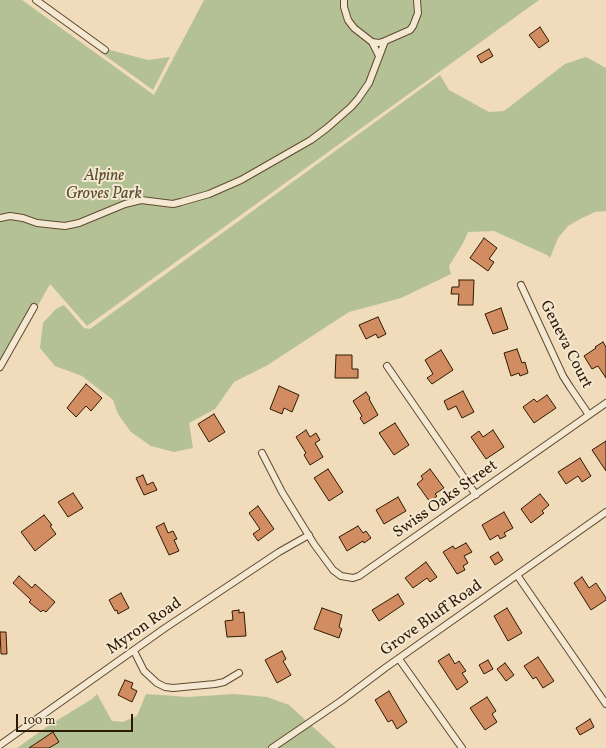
<!DOCTYPE html>
<html>
<head>
<meta charset="utf-8">
<style>
	body { margin:0 }
	#map { position:relative; width:606px; height:748px; overflow:hidden; background:#f0dbba; font-family:Vollkorn,serif }
	canvas { display:block }
	.scale { position:absolute; left:16px; top:714px; width:117px; height:18px; box-sizing:border-box; border:2px solid #2e1a02; border-top:0; padding-left:5px; font-size:12px; line-height:14px; white-space:nowrap; color:#2e1a02; -webkit-text-stroke:3px #f5e8d2; paint-order:stroke }
</style>
</head>
<body>
<div id="map">
<canvas width="606" height="748"></canvas>
<div class="scale">100 m</div>
</div>
<script>
const ctx = document.querySelector('canvas').getContext('2d');
ctx.lineJoin = 'round';
function fillPath(path, color) { ctx.fillStyle = color; ctx.fill(path, 'evenodd'); }
const shape = rows => new Path2D(rows.map(r => 'M' + r).join(''));
function strokePath(path, color, width, dash) { ctx.strokeStyle = color; ctx.lineWidth = width; ctx.lineCap = dash ? 'butt' : 'round'; ctx.setLineDash(dash || []); ctx.stroke(path); }
function drawText(font, color, halo, rows, align = 'center') {
  ctx.font = font + ' Vollkorn,serif'; ctx.lineWidth = 4; ctx.setLineDash([]); ctx.textBaseline = 'middle'; ctx.strokeStyle = halo; ctx.fillStyle = color; for (const [text, x, y, turn = 0] of rows) {
    ctx.save(); ctx.translate(x, y); ctx.rotate((+turn || 0) * Math.PI / 180); ctx.textAlign = isNaN(turn) ? turn : align; if (halo) ctx.strokeText(text, 0, 0); ctx.fillText(text, 0, 0); ctx.restore();
  }
}
fillPath(shape([
	[0,0,22,0,154,95,204,0,539,0,87,326,50,284,0,373],
	[110,50,148,60,170,57,153,90,100,52],
	[586,57,606,68,606,211,595,212,582,218,568,226,558,238,550,258,547,255,494,231,468,232,463,243,449,266,451,274,401,298,349,312,266,366,234,382,215,409,189,423,193,448,174,452,151,446,131,432,118,414,113,400,82,376,55,366,40,348,43,323,56,309,64,305,84,328,90,329,440,75,449,90,489,112,504,111,565,64],
	[97,694,112,721,123,722,137,716,146,694,188,697,234,694,267,697,289,705,336,748,17,748,48,726,92,699]
]), '#b4c194');
const building = shape([
	[540,27,549,41,539,48,529,35,540,27],
	[489,49,493,56,481,63,477,56,489,49],
	[484,238,497,248,489,259,494,262,488,271,470,258,484,238],
	[459,280,474,280,473,305,458,305,459,294,451,294,452,287,459,287,459,280],
	[501,308,508,329,493,334,485,314,501,308],
	[378,317,386,334,378,338,376,334,366,339,359,325,378,317],
	[603,342,606,347,606,378,598,366,592,369,584,356,596,348,595,347,603,342],
	[517,349,522,363,525,362,528,373,520,376,519,373,511,376,504,353,517,349],
	[441,350,453,370,432,384,427,378,433,374,425,360,441,350],
	[336,355,352,355,352,369,358,369,358,378,335,378,336,355],
	[86,384,102,398,91,411,86,406,76,417,67,408,86,384],
	[279,386,299,395,292,412,284,408,282,414,270,409,279,386],
	[463,391,474,412,462,418,456,406,448,410,444,401,463,391],
	[366,392,370,398,369,399,378,415,364,424,360,418,362,416,353,401,366,392],
	[547,395,556,408,534,423,523,407,534,399,537,402,547,395],
	[214,414,225,432,209,442,198,424,214,414],
	[395,423,409,445,394,455,379,433,395,423],
	[306,430,310,437,316,433,320,440,315,443,323,457,310,465,304,455,306,453,296,437,306,430],
	[493,430,504,447,486,459,471,437,479,431,483,437,493,430],
	[606,441,606,471,592,450,606,441],
	[580,458,591,476,582,482,578,476,566,484,558,472,580,458],
	[328,469,343,492,329,501,314,478,328,469],
	[430,469,444,488,435,494,437,496,430,502,417,484,423,479,421,476,430,469],
	[143,475,147,485,153,482,157,490,144,495,136,478,143,475],
	[73,493,83,508,68,517,58,502,73,493],
	[540,494,549,505,542,511,544,513,531,523,521,509,540,494],
	[398,497,406,511,384,524,376,510,398,497],
	[258,506,274,529,258,541,253,534,260,529,249,513,258,506],
	[504,512,513,528,504,533,506,536,500,539,498,535,490,540,482,525,504,512],
	[44,515,52,525,50,526,56,534,35,551,21,532,44,515],
	[164,523,168,533,173,531,177,539,174,540,179,551,169,555,156,527,164,523],
	[358,526,363,533,366,531,371,538,364,543,363,541,347,551,339,537,358,526],
	[466,543,472,552,464,556,468,563,463,566,465,570,457,574,443,552,453,546,455,549,466,543],
	[498,552,503,560,495,565,490,557,498,552],
	[426,562,437,577,430,582,427,578,413,588,405,578,426,562],
	[19,576,32,588,35,584,55,602,46,612,43,610,41,612,29,602,31,600,13,583,19,576],
	[582,577,589,588,596,583,606,598,606,600,591,610,574,583,582,577],
	[121,593,129,608,118,614,117,610,115,611,109,600,121,593],
	[398,594,404,604,379,621,372,610,398,594],
	[322,608,342,615,339,627,342,629,339,638,314,629,322,608],
	[507,608,522,633,508,641,494,616,507,608],
	[239,610,239,613,244,612,246,636,227,637,225,621,233,620,232,611,239,610],
	[0,632,6,632,7,654,1,654,0,632],
	[282,651,286,659,283,661,291,675,277,683,265,660,282,651],
	[449,654,455,664,459,661,466,671,462,673,468,682,457,690,438,661,449,654],
	[538,657,554,681,543,688,536,677,533,679,524,666,538,657],
	[488,660,493,669,484,674,479,665,488,660],
	[505,663,514,675,506,681,497,669,505,663],
	[125,680,133,683,131,688,137,691,132,702,118,695,125,680],
	[389,691,407,722,397,729,392,720,388,722,375,700,389,691],
	[487,697,496,711,492,714,497,722,485,730,470,708,487,697],
	[590,719,594,727,580,735,576,728,590,719],
	[53,732,59,742,49,748,29,748,53,732]
]);
fillPath(building, '#d28c61');
strokePath(building, '#2e1a02', 1);
const minor = shape([
	[36,0,105,50],
	[344,0,344,7,348,20,354,28,372,42,379,56],
	[372,42,379,43,385,41,410,30,413,26,418,13,417,0],
	[0,218,10,216,23,218,37,223,65,226,79,223,125,204,141,200,173,204,181,202,209,194,241,180,311,140,327,128,351,107,358,99,369,83,385,41],
	[521,285,563,376,570,387,589,415],
	[387,366,476,495],
	[0,367,34,307],
	[262,453,282,492,314,544,333,570,341,576,353,578,359,576,606,403],
	[517,575,606,704],
	[134,651,144,671,157,683,165,687,173,688,215,684,224,682,239,673],
	[399,659,462,748],
	[0,745,165,628,279,552,309,535],
	[272,748,341,701,385,668,606,512]
]);
strokePath(minor, '#5e4a30', 8);
strokePath(minor, '#f5e8d2', 6);
drawText('italic 16px', '#564c2e', '#f5e8d2', [
	["Alpine",104,177],
	["Groves Park",104,195]
]);
drawText('16px', '#2e1a02', '#f5e8d2', [
	["Geneva Court",565,345,63],
	["Swiss Oaks Street",446,500,-35],
	["Grove Bluff Road",432,619,-35],
	["Myron Road",145,627,-35]
]);
</script>
</body>
</html>
